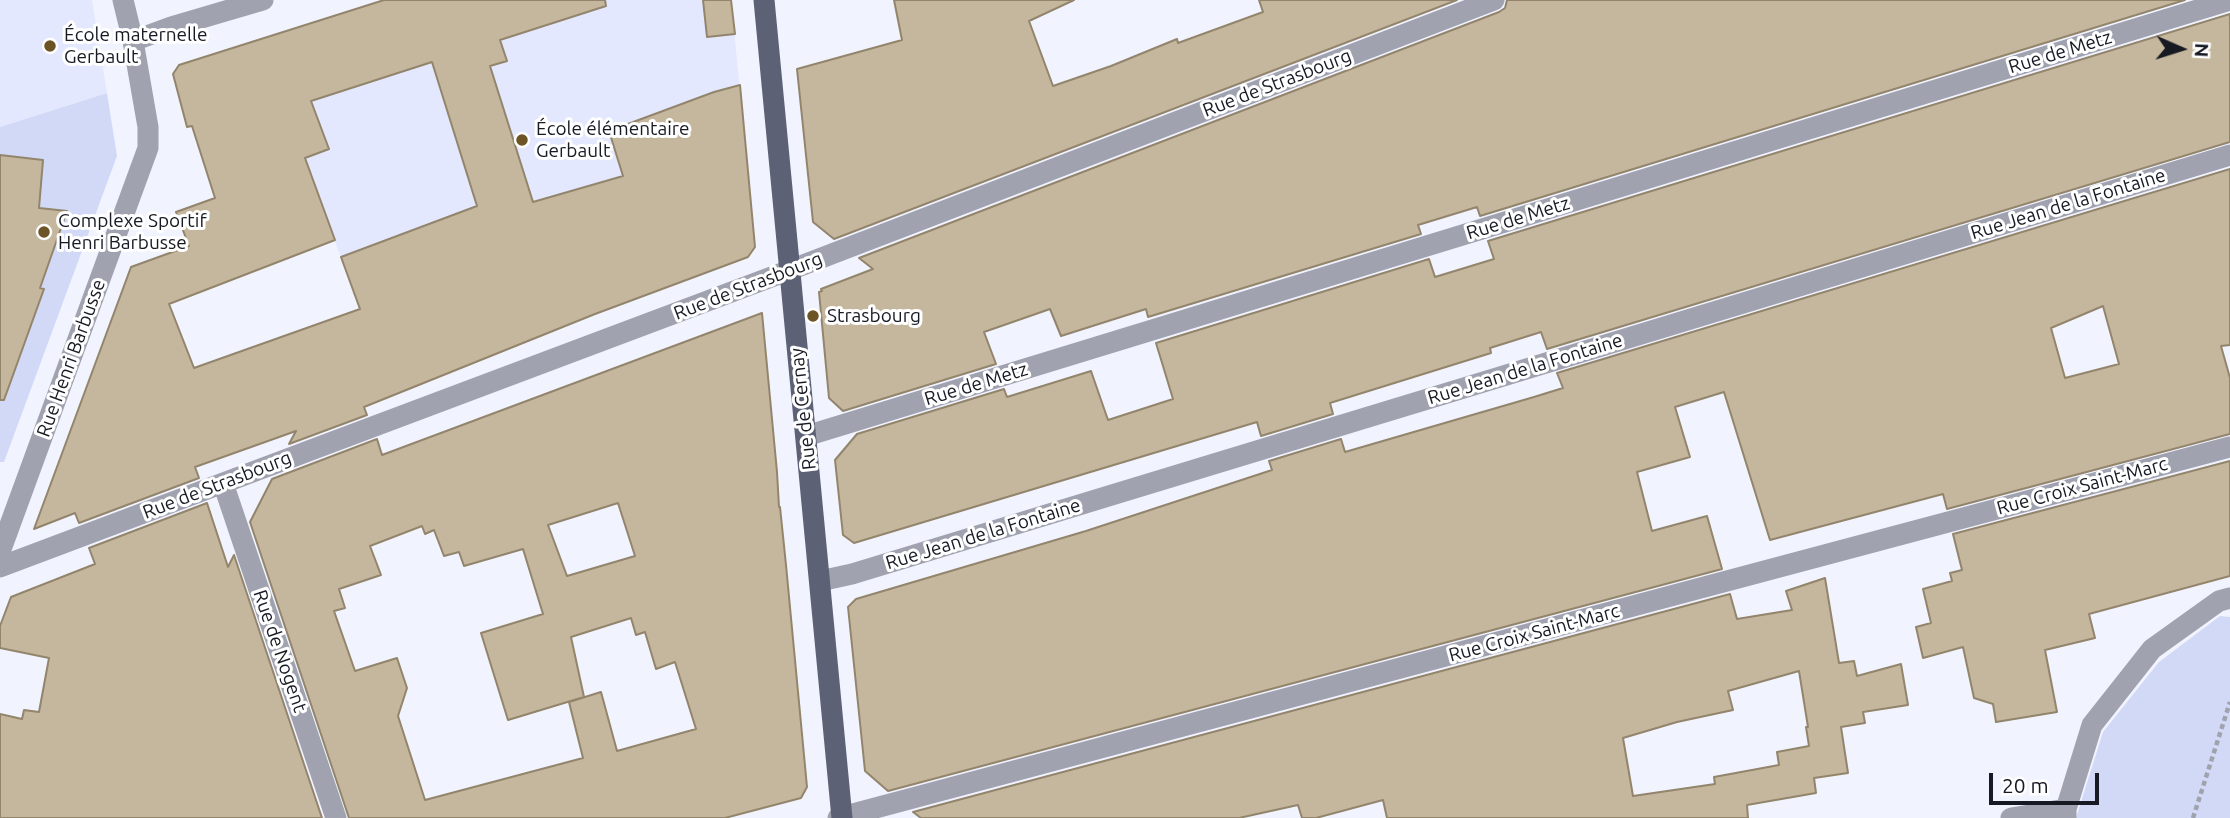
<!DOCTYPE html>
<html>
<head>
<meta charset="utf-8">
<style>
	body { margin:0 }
	#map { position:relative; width:2230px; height:818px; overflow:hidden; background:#f1f3ff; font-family:Ubuntu,sans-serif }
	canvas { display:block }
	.north { position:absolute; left:2146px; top:14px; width:70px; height:70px; -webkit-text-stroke:5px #fff; paint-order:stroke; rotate:93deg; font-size:19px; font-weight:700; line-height:28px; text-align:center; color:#171923 }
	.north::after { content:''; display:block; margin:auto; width:24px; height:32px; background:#171923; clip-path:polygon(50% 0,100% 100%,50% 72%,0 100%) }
	.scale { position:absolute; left:1989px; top:773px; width:110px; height:32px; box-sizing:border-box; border:4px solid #171923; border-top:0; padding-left:9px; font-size:21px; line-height:24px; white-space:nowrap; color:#171923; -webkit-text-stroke:5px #fff; paint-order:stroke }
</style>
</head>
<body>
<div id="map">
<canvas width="2230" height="818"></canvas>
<div class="north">N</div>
<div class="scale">20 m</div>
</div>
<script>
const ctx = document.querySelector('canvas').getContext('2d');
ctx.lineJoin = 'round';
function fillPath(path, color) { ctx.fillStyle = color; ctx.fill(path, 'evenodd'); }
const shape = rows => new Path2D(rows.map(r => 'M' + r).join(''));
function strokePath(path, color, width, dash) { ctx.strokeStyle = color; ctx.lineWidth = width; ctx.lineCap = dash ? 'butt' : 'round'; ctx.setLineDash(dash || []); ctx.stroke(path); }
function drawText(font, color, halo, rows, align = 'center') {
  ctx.font = font + ' Ubuntu,sans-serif'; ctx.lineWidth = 6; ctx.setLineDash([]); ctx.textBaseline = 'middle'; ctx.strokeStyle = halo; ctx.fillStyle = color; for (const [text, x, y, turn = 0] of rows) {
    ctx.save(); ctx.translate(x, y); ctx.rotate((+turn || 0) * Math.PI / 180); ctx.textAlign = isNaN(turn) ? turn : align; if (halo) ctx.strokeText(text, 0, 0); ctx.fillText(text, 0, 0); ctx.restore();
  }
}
fillPath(shape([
	[0,0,92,0,107,93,0,127],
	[384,0,731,0,747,161,359,308,281,91,185,120,173,74,179,65]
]), '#e3e8fe');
fillPath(shape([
	[107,93,117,156,4,462,0,462,0,127],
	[2220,616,2230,617,2230,818,2076,818,2103,732,2159,662]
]), '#d2d9f7');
const building = shape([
	[384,0,605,0,606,6,500,40,507,61,490,66,533,202,623,176,609,131,714,92,740,85,755,247,748,257,595,314,364,407,367,415,289,444,296,431,195,467,199,478,79,523,75,513,34,529,131,267,189,246,176,212,215,198,192,126,187,127,173,74,179,65,384,0],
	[432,62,477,206,341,257,360,309,194,368,169,304,335,240,305,158,329,149,311,101,432,62],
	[703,0,731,0,735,34,707,37,703,0],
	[894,0,1074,0,1029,21,1053,86,1111,66,1177,39,1178,43,1263,12,1259,0,1457,0,834,239,813,222,797,69,902,40,894,0],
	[1507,0,2185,0,1480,216,1477,207,1418,225,1421,234,1148,317,1146,309,1061,336,1050,309,984,332,996,364,843,411,829,398,819,292,822,291,821,289,873,269,859,258,1499,12,1505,8,1507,0],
	[2230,14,2230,142,1547,349,1541,332,1490,348,1491,353,1330,403,1333,414,1261,436,1257,422,854,543,843,535,835,460,857,434,1004,389,1007,397,1091,371,1108,420,1173,399,1156,343,1429,259,1435,277,1494,259,1488,241,2230,14],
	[0,155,43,160,39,208,67,211,40,288,44,289,4,400,0,400,0,155],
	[2230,169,2230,345,2221,346,2230,378,2230,434,1947,509,1943,494,1770,540,1724,392,1675,407,1690,457,1637,472,1652,531,1707,516,1722,569,888,791,865,771,848,607,856,599,1086,531,1272,470,1269,461,1341,439,1345,452,1534,397,1563,388,1557,373,2230,169],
	[2103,306,2119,364,2065,378,2051,328,2103,306],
	[762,313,777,472,779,507,780,507,786,565,807,787,801,798,725,818,349,818,250,522,272,479,377,439,382,455,762,313],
	[618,503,635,556,567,576,548,525,618,503],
	[422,526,425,534,434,530,444,556,459,552,464,566,523,549,543,614,481,633,508,720,584,697,571,637,631,618,636,635,645,632,656,669,675,662,696,729,617,751,601,692,569,702,583,758,425,800,398,716,407,688,397,658,355,671,334,611,345,608,339,589,381,575,370,546,422,526],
	[2230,461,2230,576,2089,614,2095,638,2045,650,2057,712,1996,722,1993,704,1974,698,1963,647,1923,658,1916,627,1931,623,1923,589,1952,581,1950,573,1962,570,1953,534,2230,461],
	[207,503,228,567,234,555,322,818,0,818,0,714,22,719,24,710,39,712,49,658,0,648,0,626,11,597,95,564,89,548,207,503],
	[1825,578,1839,663,1854,661,1857,676,1901,664,1908,705,1863,712,1865,723,1841,727,1848,773,1814,778,1816,793,1747,805,1748,818,1387,818,1383,800,1316,818,1302,818,1298,805,1239,818,921,818,913,812,1730,594,1737,619,1792,610,1786,591,1825,578],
	[1799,671,1808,727,1806,727,1809,746,1777,752,1779,765,1714,777,1715,784,1633,796,1623,738,1677,722,1733,710,1728,691,1799,671]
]);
fillPath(building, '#c5b79d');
strokePath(building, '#92856c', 2);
strokePath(shape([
	[2193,818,2230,702]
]), '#a0a2ad', 4.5, [5, 3.5]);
strokePath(shape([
	[133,41,171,27,263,0],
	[806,436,2230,0],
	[223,483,336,818],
	[0,552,148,148,148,127,133,41,123,0],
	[0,567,790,270,1494,0],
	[820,581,852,574,2230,155],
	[838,818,2230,447],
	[2011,818,2066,809],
	[2066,818,2066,809,2092,725,2152,649,2219,601,2230,598]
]), '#a0a3af', 21);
strokePath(shape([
	[764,0,842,818]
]), '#5d6175', 21);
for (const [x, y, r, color] of [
	[50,46,7,"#6d5425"],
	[522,140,7,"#6d5425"],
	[44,232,7,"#6d5425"],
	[813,316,7,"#6d5425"]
]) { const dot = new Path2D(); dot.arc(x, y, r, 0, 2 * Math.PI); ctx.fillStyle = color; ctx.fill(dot); strokePath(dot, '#fff', 2.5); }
drawText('19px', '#171923', '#fff', [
	["École maternelle",64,35],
	["Gerbault",64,57],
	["École élémentaire",536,129],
	["Gerbault",536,151],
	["Complexe Sportif",58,221],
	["Henri Barbusse",58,243],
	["Strasbourg",827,316]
], 'left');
drawText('19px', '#171923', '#fff', [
	["Rue de Metz",2060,52,-17],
	["Rue de Strasbourg",1277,83,-21],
	["Rue Jean de la Fontaine",2068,204,-17],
	["Rue de Metz",1518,218,-17],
	["Rue de Strasbourg",748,286,-21],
	["Rue Henri Barbusse",71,358,-70],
	["Rue Jean de la Fontaine",1525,369,-17],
	["Rue de Metz",976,384,-17],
	["Rue de Cernay",803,409,-96],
	["Rue de Strasbourg",217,485,-21],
	["Rue Croix Saint-Marc",2082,486,-15],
	["Rue Jean de la Fontaine",983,534,-17],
	["Rue Croix Saint-Marc",1534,633,-15],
	["Rue de Nogent",280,651,71]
]);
</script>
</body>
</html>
